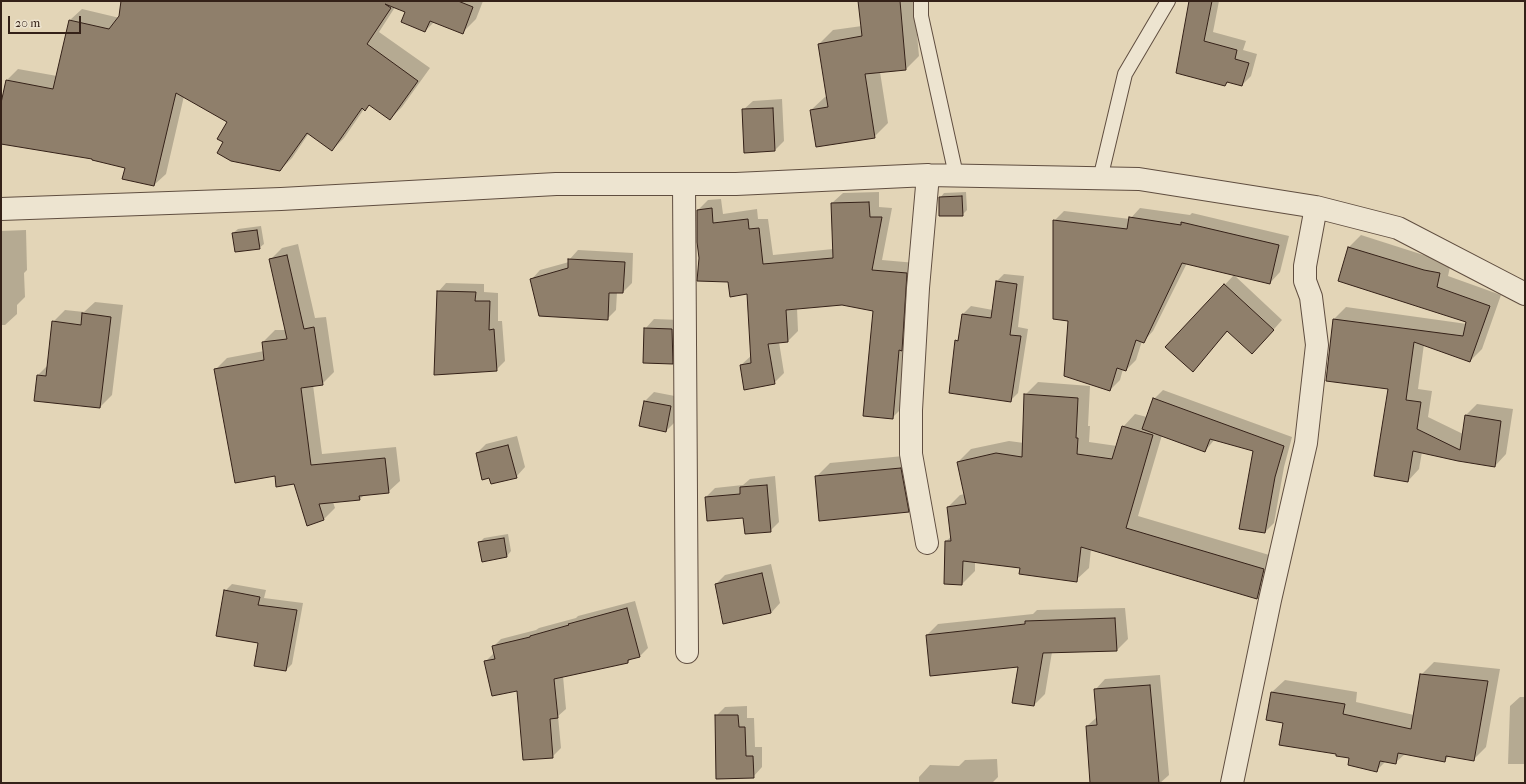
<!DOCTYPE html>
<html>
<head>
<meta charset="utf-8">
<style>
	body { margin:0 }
	#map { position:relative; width:1526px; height:784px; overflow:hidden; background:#e3d5b7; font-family:"IM FELL French Canon",serif }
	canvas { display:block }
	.frame { position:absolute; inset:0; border:2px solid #342118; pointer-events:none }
	.scale { position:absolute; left:8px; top:16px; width:73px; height:18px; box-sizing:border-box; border:2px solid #342118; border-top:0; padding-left:5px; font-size:12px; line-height:14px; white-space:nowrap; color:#342118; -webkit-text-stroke:3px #ede4d0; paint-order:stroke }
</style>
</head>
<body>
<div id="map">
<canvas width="1526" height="784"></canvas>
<div class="frame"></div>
<div class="scale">20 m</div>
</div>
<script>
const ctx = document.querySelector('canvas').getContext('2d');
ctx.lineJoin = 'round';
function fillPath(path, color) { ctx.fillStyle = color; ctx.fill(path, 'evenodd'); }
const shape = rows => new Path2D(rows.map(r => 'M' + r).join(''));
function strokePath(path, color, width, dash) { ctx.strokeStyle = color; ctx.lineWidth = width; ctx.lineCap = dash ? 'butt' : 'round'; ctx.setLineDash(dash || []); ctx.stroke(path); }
fillPath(shape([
	[128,1,399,1,379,32,430,68,402,107,390,119,370,104,364,109,344,138,332,150,309,133,292,158,280,170,225,142,229,121,184,96,166,174,154,185,126,167,94,158,1,143,1,108,7,80,18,69,57,76,70,20,82,9,191,35],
	[410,1,483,1,476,19,462,33,434,22,425,31],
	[860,1,914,1,919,56,906,69,880,72,888,123,874,137,811,110,825,97,827,96,819,44,833,30,862,26],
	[1190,1,1219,1,1213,32,1246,41,1243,50,1257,54,1251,76,1242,85,1229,81,1225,85,1177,72],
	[782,99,784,141,775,150,743,110,753,101],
	[879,192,879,207,892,208,882,260,916,263,902,408,892,418,874,310,842,304,797,308,798,331,788,341,779,342,784,373,774,383,741,365,752,355,748,293,729,282,700,258,698,210,708,200,721,199,723,214,757,209,758,219,768,219,773,255,833,249,832,203,843,193],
	[966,192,967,210,962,215,940,198,944,193],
	[1140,208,1190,215,1192,213,1289,236,1280,272,1270,283,1187,263,1153,331,1143,342,1142,341,1136,360,1126,370,1123,369,1120,380,1110,390,1069,321,1054,221,1064,211,1130,219],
	[261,226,264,244,259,248,233,233,238,229],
	[26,230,27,270,24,273,25,297,17,305,17,314,5,325,1,325,1,231],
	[1361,235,1436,259,1451,262,1448,276,1501,295,1482,349,1470,361,1424,344,1418,389,1432,391,1428,417,1463,434,1465,416,1477,404,1513,409,1506,454,1495,466,1422,452,1419,469,1408,481,1389,388,1327,380,1334,319,1346,307,1467,324,1468,321,1339,281,1349,247],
	[298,244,315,318,326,317,334,372,322,384,313,385,322,454,396,447,400,481,388,492,364,495,360,499,333,502,335,508,324,519,295,483,276,475,215,370,227,358,264,351,263,342,275,330,286,330,270,260,282,248],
	[578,250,633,253,632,283,623,292,617,292,616,310,607,319,531,280,540,270,569,262,569,260],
	[1004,274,1024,276,1018,327,1028,329,1018,393,1010,401,956,341,960,337,963,314,971,306,993,310,996,282],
	[1234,275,1282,320,1261,344,1228,331,1193,370,1166,347],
	[446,283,484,284,484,292,498,293,498,321,502,321,505,361,496,370,438,292],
	[95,302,123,305,112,395,100,407,38,375,48,365,53,322,65,310,84,312],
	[654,319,681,320,681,353,672,363,645,329],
	[1038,382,1090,386,1088,426,1090,426,1089,442,1117,446,1123,427,1135,414,1147,417,1154,399,1163,390,1292,437,1284,467,1274,523,1265,532,1254,450,1215,439,1205,451,1162,435,1138,516,1276,557,1270,586,1257,598,1091,549,1089,568,1076,580,1021,568,975,561,975,571,962,584,946,541,952,536,948,507,960,495,965,494,958,462,971,449,1009,441,1024,443,1025,395],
	[654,392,680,397,675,422,666,431,645,401],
	[517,436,525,467,516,477,490,477,477,453,486,444],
	[914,455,922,497,908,511,816,477,830,463],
	[775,476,779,522,770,531,706,497,715,488,743,485,750,479],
	[508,534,511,551,507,556,479,543,484,538],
	[771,564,780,603,771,613,716,584,725,575],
	[232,584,266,590,264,598,303,603,292,664,286,670,259,642,225,591],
	[635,601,648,648,640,656,632,658,628,662,563,676,566,709,558,716,561,748,552,757,518,690,485,662,494,653,493,647,501,639,536,630,539,628,576,618,578,616],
	[1125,608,1128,639,1117,650,1052,652,1045,694,1034,705,1019,666,927,635,938,624,1033,614,1037,610],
	[1434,662,1500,669,1486,747,1473,760,1450,755,1444,761,1405,754,1395,763,1386,761,1377,770,1350,758,1337,753,1284,722,1272,692,1285,680,1357,692,1356,702,1414,715,1421,675],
	[1160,675,1169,775,1160,783,1091,783,1087,726,1097,717,1095,690,1105,679],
	[1520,697,1525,697,1525,764,1508,764,1510,706],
	[747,706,747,718,754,718,755,747,762,747,762,767,753,777,716,716,725,707],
	[997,759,998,777,992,783,919,783,919,777,930,765,959,766,965,760]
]), '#0003');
const building = shape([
	[121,1,458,1,473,7,463,34,430,21,425,32,401,22,405,12,385,4,391,8,367,44,418,81,390,120,369,105,365,111,362,108,332,151,307,133,280,171,231,161,217,153,223,142,217,139,227,122,176,93,154,186,122,179,125,168,92,160,92,159,1,144,1,103,6,80,53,89,69,20,109,29,119,16,121,1],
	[858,1,900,1,906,70,865,74,875,138,816,147,810,110,828,107,818,44,862,36,858,1],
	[1189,1,1212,1,1204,41,1237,50,1235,59,1249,63,1242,86,1227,82,1225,86,1176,73,1189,1],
	[773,108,775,151,744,153,742,109,773,108],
	[962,196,963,216,939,216,939,197,962,196],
	[869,202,870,217,882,217,872,270,907,273,902,351,899,350,893,419,863,416,873,311,842,305,786,310,788,342,768,344,775,384,744,390,740,365,751,363,747,294,730,297,728,282,697,281,699,258,697,242,697,210,712,208,713,223,748,219,749,229,759,228,763,264,833,258,831,203,869,202],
	[1129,217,1181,225,1181,222,1279,245,1270,284,1182,263,1144,343,1136,340,1126,371,1117,368,1110,391,1064,376,1068,321,1053,319,1053,220,1127,229,1129,217],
	[257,230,260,249,235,252,232,233,257,230],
	[1348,247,1424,270,1440,273,1437,287,1490,306,1470,362,1414,342,1406,400,1421,402,1417,429,1460,450,1465,415,1501,421,1495,467,1458,461,1413,451,1408,482,1374,476,1388,389,1326,381,1333,319,1463,336,1466,322,1338,281,1348,247],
	[287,255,304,329,314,327,323,385,301,388,311,465,385,458,389,493,359,496,360,500,319,504,324,520,307,526,294,484,276,487,275,476,235,483,214,369,264,360,262,342,287,339,269,259,287,255],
	[568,259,625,262,623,293,609,293,608,320,539,316,530,279,568,268,568,259],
	[996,281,1017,284,1010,335,1021,336,1011,402,949,393,955,340,958,341,962,314,991,318,996,281],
	[1224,284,1274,330,1252,354,1227,331,1193,372,1165,347,1224,284],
	[437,291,476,292,475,301,490,301,489,330,494,329,497,371,434,375,437,291],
	[82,313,111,317,100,408,34,401,37,375,46,376,52,321,81,325,82,313],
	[644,328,672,329,673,364,643,363,644,328],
	[1024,394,1078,398,1076,438,1078,438,1077,454,1112,459,1122,426,1153,435,1126,528,1264,569,1257,599,1081,547,1077,582,1019,574,1020,568,963,561,962,585,944,584,945,541,951,541,947,507,966,504,957,462,996,453,1022,457,1024,394],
	[1153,398,1284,446,1275,477,1265,533,1239,529,1253,451,1210,439,1205,452,1142,429,1153,398],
	[644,401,671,406,666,432,639,426,644,401],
	[508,445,517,478,491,484,489,478,482,480,476,453,508,445],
	[901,468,909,512,819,521,815,476,901,468],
	[767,485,771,532,745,534,743,518,707,521,705,497,740,494,740,487,767,485],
	[504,538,507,557,482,562,478,542,504,538],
	[762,573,771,613,723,624,715,584,762,573],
	[224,590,260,597,258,605,297,610,286,671,254,666,258,643,216,636,224,590],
	[627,608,640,657,628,660,628,663,554,679,558,718,550,719,553,758,523,760,517,691,492,696,484,661,495,659,492,646,530,637,530,636,569,625,568,624,627,608],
	[1115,618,1117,651,1043,653,1034,706,1012,703,1018,667,930,676,926,635,1025,624,1025,621,1115,618],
	[1420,674,1488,681,1474,761,1446,756,1445,762,1398,753,1396,764,1380,761,1377,772,1348,765,1349,758,1336,756,1336,754,1279,745,1283,723,1266,720,1271,692,1345,704,1343,714,1411,729,1420,674],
	[1150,685,1159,783,1090,783,1086,726,1097,725,1094,689,1150,685],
	[715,715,738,715,739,727,745,727,746,756,753,756,754,778,716,779,715,715]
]);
fillPath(building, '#8f7f6b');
strokePath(building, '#342118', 1);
const service = shape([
	[921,1,921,16,956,175],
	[1100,179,1125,74,1168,1]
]);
const minor = shape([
	[684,184,687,652],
	[1,209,281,199,556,184,736,184,928,175,1139,179,1316,207,1398,228,1525,294],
	[927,543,911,454,911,410,918,288,928,175],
	[1232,783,1270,600,1306,443,1317,345,1311,297,1305,281,1305,266,1316,207]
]);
strokePath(service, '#604e40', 16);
strokePath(minor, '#604e40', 24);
strokePath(service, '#ede4d0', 14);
strokePath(minor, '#ede4d0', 22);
</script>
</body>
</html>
